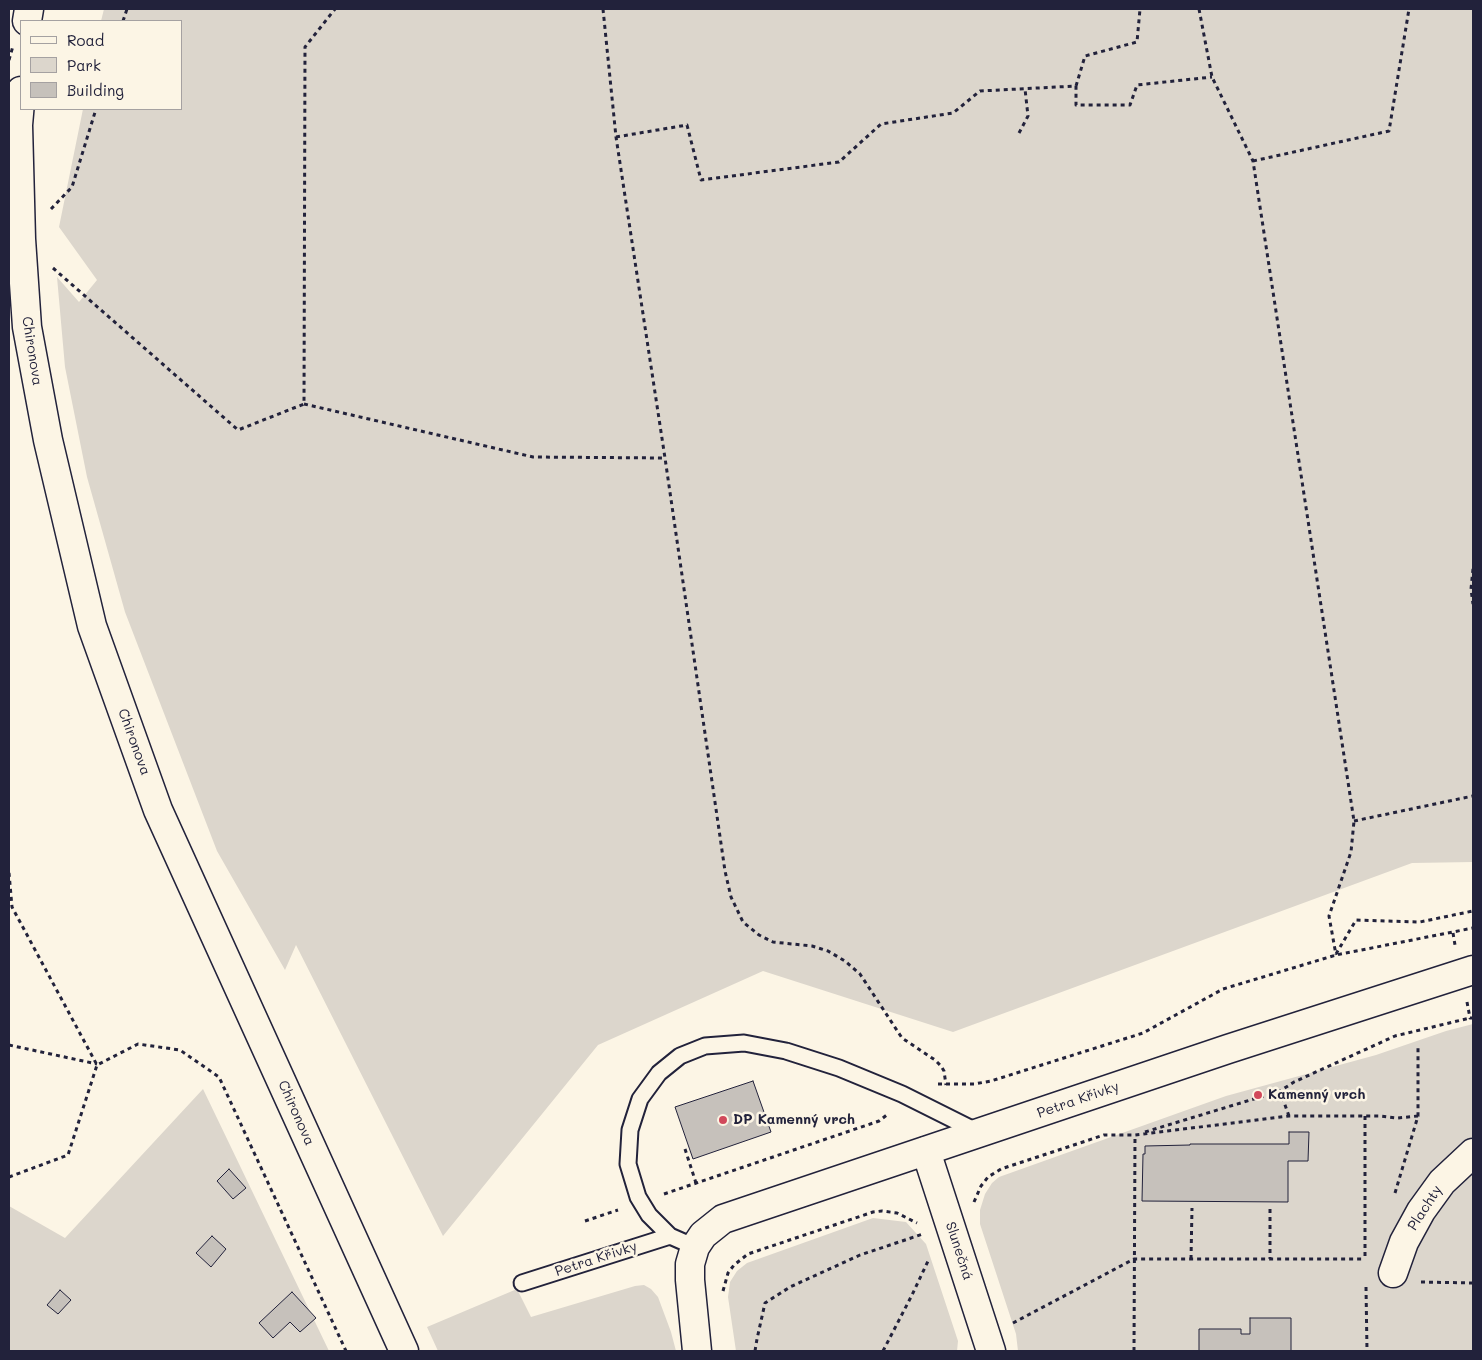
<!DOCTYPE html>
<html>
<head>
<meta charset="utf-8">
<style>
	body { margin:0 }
	#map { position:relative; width:1482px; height:1360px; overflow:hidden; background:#fcf5e5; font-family:Mali,sans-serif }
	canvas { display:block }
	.frame { position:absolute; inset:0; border:10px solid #22223b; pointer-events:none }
	.legend { position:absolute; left:20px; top:20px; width:162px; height:90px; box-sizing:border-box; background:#fcf5e5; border:1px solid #a5a1a1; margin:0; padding:6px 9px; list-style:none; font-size:15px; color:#22223b }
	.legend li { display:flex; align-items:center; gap:10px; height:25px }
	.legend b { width:25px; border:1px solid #a5a1a1 }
</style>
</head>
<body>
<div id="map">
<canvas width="1482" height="1360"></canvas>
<div class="frame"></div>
<ul class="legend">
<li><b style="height:6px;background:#fcf5e5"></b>Road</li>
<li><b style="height:14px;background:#dcd6cc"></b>Park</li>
<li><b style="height:14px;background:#c6c1bb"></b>Building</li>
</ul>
</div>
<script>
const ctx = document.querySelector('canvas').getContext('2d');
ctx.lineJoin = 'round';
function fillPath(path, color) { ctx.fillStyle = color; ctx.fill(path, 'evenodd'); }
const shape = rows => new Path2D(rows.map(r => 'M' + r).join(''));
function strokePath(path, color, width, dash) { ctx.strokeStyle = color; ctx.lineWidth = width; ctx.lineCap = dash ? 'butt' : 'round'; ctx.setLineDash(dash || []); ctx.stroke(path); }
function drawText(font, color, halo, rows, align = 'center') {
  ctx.font = font + ' Mali,sans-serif'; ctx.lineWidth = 5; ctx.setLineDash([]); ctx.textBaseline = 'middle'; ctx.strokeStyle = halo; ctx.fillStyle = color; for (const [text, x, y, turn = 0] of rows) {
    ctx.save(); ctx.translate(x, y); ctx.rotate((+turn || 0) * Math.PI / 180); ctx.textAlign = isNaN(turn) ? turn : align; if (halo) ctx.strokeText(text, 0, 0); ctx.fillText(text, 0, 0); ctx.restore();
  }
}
fillPath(shape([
	[104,9,1473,9,1473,862,1412,863,953,1032,763,971,598,1045,443,1236,296,945,285,970,217,851,125,612,87,477,65,367,57,277,79,302,97,280,59,227,83,109,181,109,181,21,101,21],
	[1473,1024,1473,1351,1018,1351,1016,1334,980,1224,980,1210,985,1194,992,1183,999,1177,1226,1096,1376,1055,1446,1031],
	[203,1089,329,1351,9,1351,9,1206,65,1238],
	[873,1218,906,1222,926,1244,958,1341,957,1351,736,1351,728,1297,730,1282,737,1271,747,1263],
	[644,1285,651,1289,658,1297,671,1332,676,1351,438,1351,427,1327,517,1289,531,1317,635,1286]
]), '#dcd6cc');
const building = shape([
	[753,1081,771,1132,693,1159,675,1107,753,1081],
	[1289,1132,1309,1132,1308,1161,1288,1161,1288,1202,1142,1201,1143,1154,1145,1154,1145,1146,1190,1145,1190,1144,1289,1144,1289,1132],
	[229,1169,246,1188,233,1199,217,1181,229,1169],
	[212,1236,226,1249,211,1267,196,1253,212,1236],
	[60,1290,71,1300,58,1314,47,1305,60,1290],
	[292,1292,316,1318,300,1332,290,1322,273,1338,259,1323,292,1292],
	[1250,1318,1291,1318,1291,1351,1199,1351,1199,1329,1241,1329,1241,1334,1250,1334,1250,1318]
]);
fillPath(building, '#c6c1bb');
strokePath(building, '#22223b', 1);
const lane = shape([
	[695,1247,670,1236,649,1215,638,1197,628,1164,630,1130,640,1099,659,1073,680,1056,705,1046,744,1043,786,1051,839,1068,902,1094,978,1132],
	[522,1283,670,1236]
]);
const street = shape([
	[926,1151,991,1351],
	[1393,1273,1404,1242,1421,1211,1442,1182,1473,1153]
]);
const secondary = shape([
	[27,21,29,9],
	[21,91,18,125,21,239,27,327,48,440,92,626,158,810,404,1351],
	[697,1351,690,1280,690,1264,695,1247,703,1235,723,1219,1228,1049,1473,970]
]);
strokePath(lane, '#22223b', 19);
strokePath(street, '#22223b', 31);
strokePath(secondary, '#22223b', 31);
strokePath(shape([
	[603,9,616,137,665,458,725,871,731,897,743,922,759,935,773,942,812,946,828,951,845,961,860,974,902,1038,935,1060,941,1066,944,1071,946,1085],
	[1199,9,1212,77,1253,161,1354,821,1351,852,1329,916,1336,955],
	[123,21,127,9],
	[9,60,13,46],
	[1076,86,1085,56,1137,42,1140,9],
	[1019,133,1028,116,1025,89],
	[616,137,687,125,701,180,839,162,881,124,953,113,980,91,1076,86,1076,105,1130,105,1137,85,1212,77],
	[1253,161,1389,131,1409,9],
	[51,209,72,187,96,109],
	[53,268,238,430,304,404,305,47,335,9],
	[304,404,533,457,665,458],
	[1473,569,1471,589,1473,604],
	[1354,821,1473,796],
	[9,873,12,907,97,1065],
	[1453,933,1455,945],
	[1336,954,1356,920,1420,922,1473,911],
	[1467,1002,1470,1018,1473,1018],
	[9,1045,97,1064],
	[938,1084,974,1084,991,1081,1143,1033,1223,989,1336,955,1473,928],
	[1289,1116,1280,1091,1294,1082,1395,1036,1470,1018],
	[1365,1116,1365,1256],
	[1145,1132,1280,1091],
	[685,1149,696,1183],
	[9,1177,68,1155,97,1065,138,1044,180,1050,219,1077,346,1351],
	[1395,1193,1418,1116,1418,1045],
	[664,1194,879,1121,888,1114],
	[974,1202,981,1186,988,1177,1001,1169,1104,1135,1135,1135,1289,1116,1379,1116,1397,1118,1418,1116],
	[1270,1209,1270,1259],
	[585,1221,618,1210],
	[1191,1259,1192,1208],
	[1421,1282,1473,1283],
	[1366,1287,1367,1351],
	[723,1291,728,1273,734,1265,748,1254,873,1212,882,1211,897,1213,917,1223],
	[1013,1323,1134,1259,1365,1259],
	[755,1351,757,1339,765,1303,790,1287,860,1255,923,1234],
	[883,1351,912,1295,929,1259],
	[1134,1351,1135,1135]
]), '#22223b', 3, [4, 4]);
strokePath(lane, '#fcf5e5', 15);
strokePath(street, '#fcf5e5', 28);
strokePath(secondary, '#fcf5e5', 28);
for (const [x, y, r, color] of [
	[1258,1095,5,"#d1495b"],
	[723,1120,5,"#d1495b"]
]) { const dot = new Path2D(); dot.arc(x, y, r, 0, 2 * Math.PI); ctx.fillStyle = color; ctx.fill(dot); strokePath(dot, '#fcf5e5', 2); }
drawText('14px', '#22223b', '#fcf5e5', [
	["Chironova",32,351,81],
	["Chironova",134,742,70],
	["Petra Křivky",1078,1100,-19],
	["Chironova",296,1113,66],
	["Plachty",1425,1208,-57],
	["Slunečná",959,1251,72],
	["Petra Křivky",596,1259,-18]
]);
drawText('bold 14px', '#22223b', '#fcf5e5', [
	["Kamenný vrch",1268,1095],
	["DP Kamenný vrch",733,1120]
], 'left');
</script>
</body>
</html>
